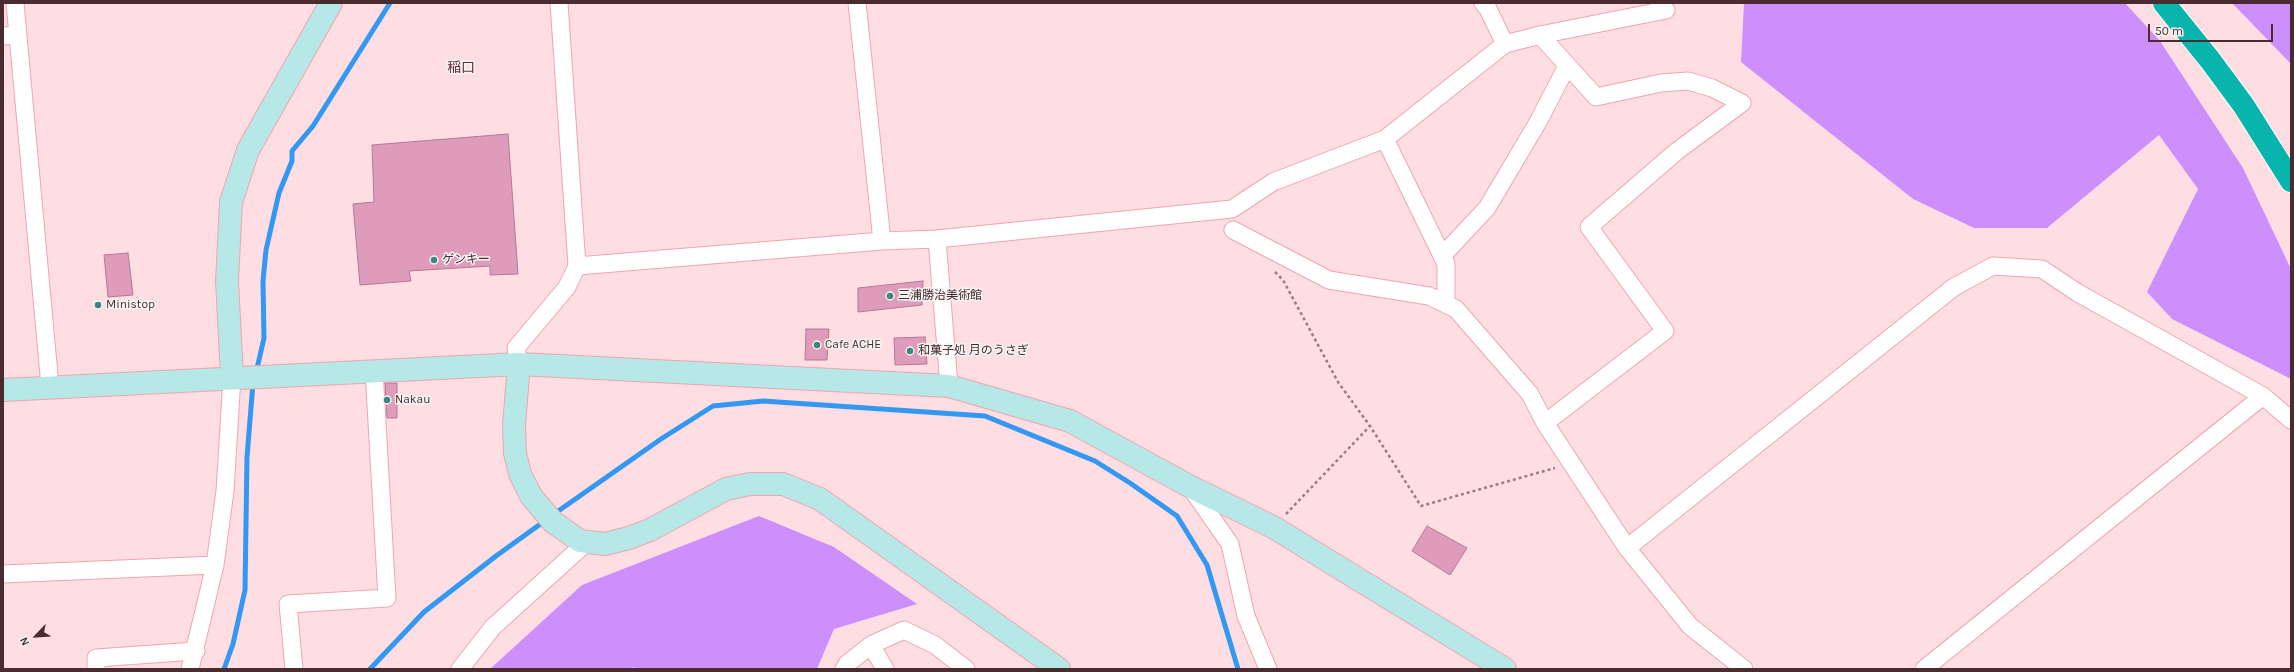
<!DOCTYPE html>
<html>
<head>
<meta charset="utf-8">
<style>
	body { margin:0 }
	#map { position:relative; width:2294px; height:672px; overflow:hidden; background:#fedee2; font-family:Karla,sans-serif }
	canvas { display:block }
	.frame { position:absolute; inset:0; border:4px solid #492b30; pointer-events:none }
	.north { position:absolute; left:16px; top:616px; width:40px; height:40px; -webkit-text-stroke:3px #f4f4f4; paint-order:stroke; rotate:245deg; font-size:11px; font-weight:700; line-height:16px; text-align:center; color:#492b30 }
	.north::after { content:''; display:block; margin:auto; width:14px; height:18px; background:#492b30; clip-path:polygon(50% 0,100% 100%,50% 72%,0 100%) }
	.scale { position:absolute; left:2148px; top:24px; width:125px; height:18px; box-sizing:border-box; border:2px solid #492b30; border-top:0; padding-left:5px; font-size:12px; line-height:14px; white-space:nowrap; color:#492b30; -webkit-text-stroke:3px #f4f4f4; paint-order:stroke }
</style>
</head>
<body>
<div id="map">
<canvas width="2294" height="672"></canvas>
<div class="frame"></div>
<div class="north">N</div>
<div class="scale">50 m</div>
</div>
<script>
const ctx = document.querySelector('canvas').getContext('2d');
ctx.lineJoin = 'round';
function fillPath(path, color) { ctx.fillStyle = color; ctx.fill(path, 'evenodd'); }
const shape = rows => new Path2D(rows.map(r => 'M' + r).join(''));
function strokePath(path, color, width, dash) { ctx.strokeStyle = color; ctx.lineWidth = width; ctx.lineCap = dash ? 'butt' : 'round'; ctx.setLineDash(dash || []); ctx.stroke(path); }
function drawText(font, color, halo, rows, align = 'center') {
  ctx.font = font + ' Karla,"Noto Sans JP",sans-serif'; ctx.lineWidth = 3; ctx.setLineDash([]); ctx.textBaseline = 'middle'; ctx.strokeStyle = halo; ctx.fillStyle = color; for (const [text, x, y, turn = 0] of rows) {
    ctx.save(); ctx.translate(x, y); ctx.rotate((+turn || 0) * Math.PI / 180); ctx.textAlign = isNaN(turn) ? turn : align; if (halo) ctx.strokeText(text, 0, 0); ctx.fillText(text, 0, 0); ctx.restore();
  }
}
fillPath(shape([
	[1744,3,2125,3,2160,41,2243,168,2291,269,2291,379,2172,319,2147,292,2198,189,2159,135,2047,228,1974,228,1913,199,1741,62],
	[2232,3,2291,3,2291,64],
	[759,516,834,547,917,604,834,629,817,669,635,669,634,667,630,669,490,669,582,585]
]), '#cd8ffb');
strokePath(shape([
	[256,373,264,338,263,281,266,250,279,193,292,161,292,151,313,126,390,3],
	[554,514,661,439,713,406,763,401,985,416,1095,461,1130,483,1177,516,1207,565,1238,669],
	[224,669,233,644,245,590,247,457,253,383],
	[370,669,424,612,496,556,546,520]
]), '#3298f2', 5);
const building = shape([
	[508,134,518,274,490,275,490,266,409,271,411,281,360,285,353,204,374,202,372,145,508,134],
	[128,253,133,295,108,297,104,255,128,253],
	[923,281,922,305,858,312,858,288,923,281],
	[806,329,829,329,827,360,805,360,806,329],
	[925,337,927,364,895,365,894,338,925,337],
	[385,383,397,383,397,418,387,418,385,383],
	[1427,526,1467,548,1450,575,1412,551,1427,526]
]);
fillPath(building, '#de9bba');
strokePath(building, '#b77796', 1);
const street = shape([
	[15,3,50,386],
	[857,3,882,241],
	[1483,3,1488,9,1505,44],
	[1540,35,1666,10],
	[3,36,17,35],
	[1385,139,1446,264,1446,304],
	[1233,230,1329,280,1429,296,1456,309,1530,394,1545,423,1627,548,1690,626,1744,669],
	[937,239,949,386],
	[1442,256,1487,208,1538,122,1567,66],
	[577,266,882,241,937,239,1232,209,1273,182,1385,139,1505,44,1540,35,1596,97,1661,83,1688,81,1712,88,1742,103,1677,151,1589,227,1665,331,1545,423],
	[519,364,516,348,567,287,577,266,559,3],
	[1191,488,1230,544,1246,616,1268,669],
	[1627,548,1954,287,1993,266,2042,269,2078,293,2263,396,2291,420],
	[3,574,215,565],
	[871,645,885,669],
	[96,669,96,658,196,651],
	[190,669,215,565,225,491,232,377],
	[294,669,288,604,387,598,374,370],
	[460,669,493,627,587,542],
	[844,669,847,664,871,645,904,630,935,645,966,669],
	[1924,669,2263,396]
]);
const secondary = shape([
	[519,364,514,425,515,453,520,474,531,496,553,522,580,541,605,544,629,538,650,530,726,489,750,484,783,484,820,499,1059,669],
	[232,377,227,281,231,202,248,150,331,3],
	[3,390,519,364,949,386,1070,421,1191,487,1273,527,1505,669]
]);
const highway = shape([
	[2164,3,2210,60,2244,106,2291,181]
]);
strokePath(street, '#efa5b0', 19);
strokePath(secondary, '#efa5b0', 24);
strokePath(highway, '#fff', 24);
strokePath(shape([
	[1275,272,1283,280,1338,382,1370,426,1421,506,1555,468],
	[1286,514,1370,426]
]), '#9b7c80', 2.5, [3, 3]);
strokePath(street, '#fff', 17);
strokePath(secondary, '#b5e8e6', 22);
strokePath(highway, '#09b4ac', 22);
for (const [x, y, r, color] of [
	[434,260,4,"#3e8580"],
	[890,296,4,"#3e8580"],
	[98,305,4,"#3e8580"],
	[817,345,4,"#3e8580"],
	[910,351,4,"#3e8580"],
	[387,400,4,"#3e8580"]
]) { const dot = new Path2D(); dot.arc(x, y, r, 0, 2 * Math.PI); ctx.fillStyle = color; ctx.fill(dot); strokePath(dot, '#f4f4f4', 1.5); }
drawText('12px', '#492b30', '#f4f4f4', [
	["ゲンキー",442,260],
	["三浦勝治美術館",898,296],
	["Ministop",106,305],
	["Cafe ACHE",825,345],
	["和菓子処 月のうさぎ",918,351],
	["Nakau",395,400]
], 'left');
drawText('14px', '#6a2b38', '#f4f4f4', [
	["稲口",461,68]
]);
</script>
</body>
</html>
